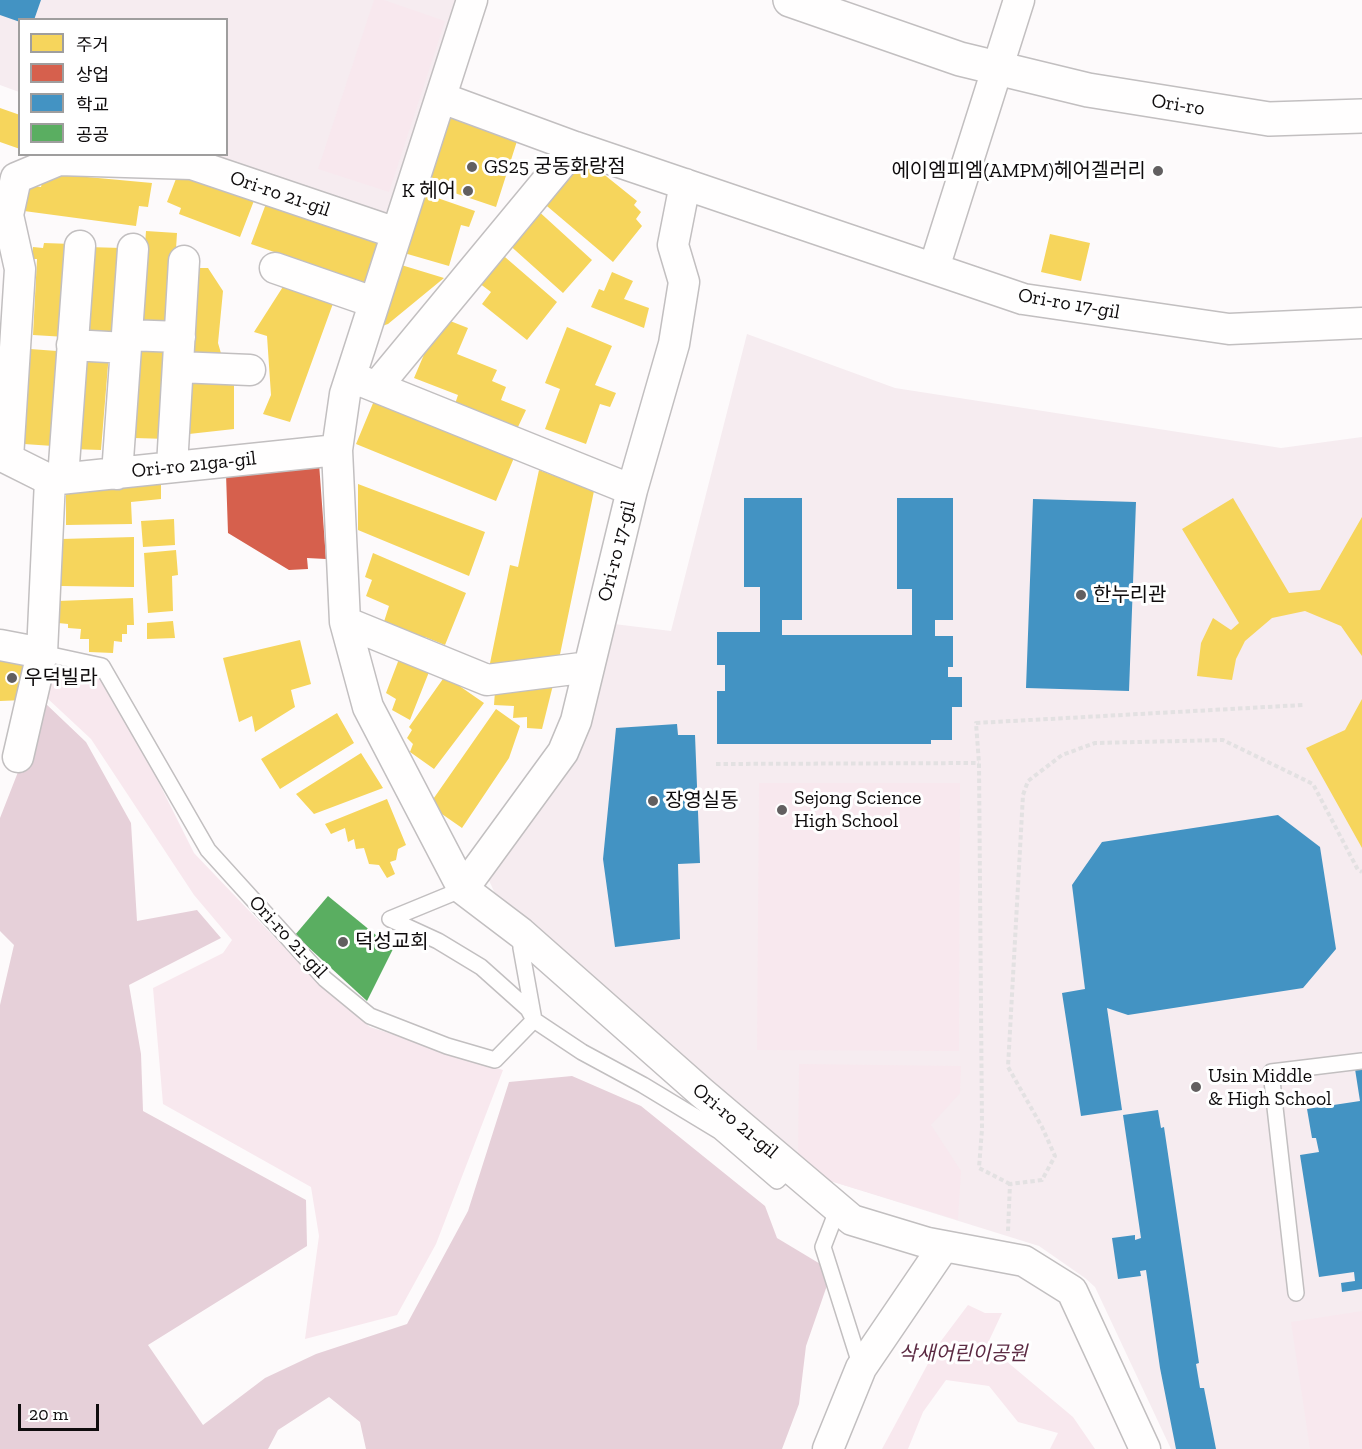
<!DOCTYPE html>
<html>
<head>
<meta charset="utf-8">
<style>
	body { margin:0 }
	#map { position:relative; width:1362px; height:1449px; overflow:hidden; background:#fdfafb; font-family:"Zilla Slab","Noto Sans KR",serif }
	canvas { display:block }
	.legend { position:absolute; left:18px; top:18px; width:210px; height:138px; box-sizing:border-box; background:#fff; border:2px solid #9f9e9e; margin:0; padding:8px 10px; list-style:none; font-size:18px; color:#0f0c0d }
	.legend li { display:flex; align-items:center; gap:12px; height:30px }
	.legend b { width:30px; border:2px solid #9f9e9e }
	.scale { position:absolute; left:18px; top:1404px; width:81px; height:27px; box-sizing:border-box; border:3px solid #0f0c0d; border-top:0; padding-left:8px; font-size:18px; line-height:21px; white-space:nowrap; color:#0f0c0d; -webkit-text-stroke:4px #fff; paint-order:stroke }
</style>
</head>
<body>
<div id="map">
<canvas width="1362" height="1449"></canvas>
<ul class="legend">
<li><b style="height:16px;background:#f6d55c"></b>주거</li>
<li><b style="height:16px;background:#d6604d"></b>상업</li>
<li><b style="height:16px;background:#4393c3"></b>학교</li>
<li><b style="height:16px;background:#5aae61"></b>공공</li>
</ul>
<div class="scale">20 m</div>
</div>
<script>
const ctx = document.querySelector('canvas').getContext('2d');
ctx.lineJoin = 'round';
function fillPath(path, color) { ctx.fillStyle = color; ctx.fill(path, 'evenodd'); }
const shape = rows => new Path2D(rows.map(r => 'M' + r).join(''));
function strokePath(path, color, width, dash) { ctx.strokeStyle = color; ctx.lineWidth = width; ctx.lineCap = dash ? 'butt' : 'round'; ctx.setLineDash(dash || []); ctx.stroke(path); }
function drawText(font, color, halo, rows, align = 'center') {
  ctx.font = font + ' "Zilla Slab","Noto Sans KR",serif'; ctx.lineWidth = 6; ctx.setLineDash([]); ctx.textBaseline = 'middle'; ctx.strokeStyle = halo; ctx.fillStyle = color; for (const [text, x, y, turn = 0] of rows) {
    ctx.save(); ctx.translate(x, y); ctx.rotate((+turn || 0) * Math.PI / 180); ctx.textAlign = isNaN(turn) ? turn : align; if (halo) ctx.strokeText(text, 0, 0); ctx.fillText(text, 0, 0); ctx.restore();
  }
}
fillPath(shape([
	[0,0,472,0,399,222,203,155,226,154,226,20,20,20,19,92,0,85],
	[747,334,895,388,1281,448,1362,437,1362,1449,1171,1449,1095,1287,1085,1278,1039,1246,827,1180,498,900,486,874,539,801,606,623,671,631]
]), '#f6ecf0');
fillPath(shape([
	[374,0,384,0,445,21,389,192,318,169],
	[52,659,92,671,115,695,194,853,319,984,370,1027,503,1070,436,1244,397,1315,305,1339,319,1236,311,1187,163,1104,153,988,223,953,232,940,194,895,91,739,47,698],
	[759,783,960,783,959,1051,757,1050],
	[799,1064,961,1066,960,1093,931,1125,961,1171,958,1220,827,1180,798,1155],
	[968,1305,985,1313,1002,1313,987,1345,1073,1417,1095,1449,1050,1449,1058,1433,1018,1422,989,1386,946,1380,923,1412,908,1449,882,1449,938,1345],
	[1362,1311,1362,1449,1310,1449,1291,1322]
]), '#f8e8ee');
fillPath(shape([
	[45,703,86,742,131,823,137,921,197,910,221,938,129,985,141,1054,143,1111,306,1200,307,1246,148,1345,203,1425,265,1378,316,1354,407,1324,468,1211,509,1082,572,1076,641,1106,765,1206,777,1238,832,1271,806,1346,799,1404,782,1449,366,1449,360,1422,329,1397,278,1430,268,1449,0,1449,0,1005,14,945,0,931,0,818]
]), '#e6d0d9');
fillPath(shape([
	[0,108,20,115,20,149,0,142],
	[448,115,518,138,496,207,425,183],
	[591,164,637,201,634,205,641,212,636,219,642,226,613,262,541,201,578,167,583,171],
	[179,171,255,198,240,237,179,214,181,208,167,202],
	[44,173,152,183,148,207,139,206,136,226,24,211,27,185,41,187],
	[423,193,475,211,469,227,461,225,449,266,404,253],
	[267,201,382,240,364,291,312,265,251,244],
	[535,208,592,260,563,293,506,242],
	[146,231,177,233,171,330,139,328],
	[1050,234,1090,243,1081,281,1041,272],
	[44,243,72,244,66,337,33,335,37,259,32,259,33,247,43,248],
	[87,247,122,248,115,339,80,338],
	[498,251,557,302,527,340,482,304,491,292,475,280],
	[398,264,444,278,388,324,382,326],
	[189,268,208,268,223,291,218,343,223,360,185,358],
	[612,272,633,281,624,299,649,308,644,328,591,307,599,289,604,291],
	[286,282,335,298,290,422,263,414,271,395,267,336,254,332],
	[440,317,468,328,457,354,497,370,492,381,506,387,501,400,526,410,517,429,455,404,458,395,414,378],
	[567,327,612,346,595,385,616,393,610,407,600,404,586,444,545,429,560,389,545,383],
	[139,343,173,344,168,439,134,438],
	[30,349,57,351,53,446,24,444],
	[78,352,109,353,101,450,72,449],
	[185,373,234,374,234,429,180,435],
	[376,396,516,453,496,501,356,444],
	[539,470,594,491,558,664,488,673,510,565,518,567],
	[161,475,161,499,131,502,132,524,66,525,66,489],
	[358,484,485,532,469,576,358,530],
	[1233,498,1289,593,1320,590,1362,517,1362,656,1341,626,1305,611,1272,618,1245,641,1236,659,1232,680,1197,676,1201,643,1213,618,1231,630,1239,623,1182,529],
	[174,519,175,545,143,547,141,521],
	[134,537,134,587,61,586,61,539],
	[176,550,178,575,172,576,173,611,148,613,144,553],
	[373,553,466,593,445,645,425,637,422,645,382,628,389,606,366,596,372,580,365,577],
	[133,598,134,625,127,625,127,634,122,634,122,642,114,641,113,653,89,652,89,639,80,639,81,629,68,628,68,624,58,623,58,601],
	[173,621,175,638,147,639,147,623],
	[300,640,311,684,291,690,295,707,255,732,252,716,239,722,223,658],
	[0,657,24,657,24,700,0,701],
	[399,659,429,672,410,720,392,710,396,699,386,693],
	[445,676,484,703,434,769,410,752,413,744,407,738,412,730,409,727],
	[555,677,542,729,527,728,527,717,513,718,514,706,494,705,495,691],
	[1362,699,1362,848,1306,748,1345,730],
	[496,709,520,726,509,758,462,828,429,805],
	[337,713,354,743,280,789,261,759],
	[361,753,383,788,314,814,296,794],
	[387,799,406,845,398,849,396,860,390,862,395,874,387,878,379,865,369,864,364,848,356,849,354,839,348,842,345,828,331,834,325,824]
]), '#f6d55c');
fillPath(shape([
	[319,463,326,559,307,558,308,569,289,570,228,533,226,474]
]), '#d6604d');
fillPath(shape([
	[0,0,41,0,34,20,20,20,20,22,0,15],
	[744,498,802,498,802,620,782,620,782,635,912,635,912,589,897,589,897,498,953,498,953,620,935,620,935,636,953,636,953,667,948,667,948,677,962,677,962,707,952,707,952,740,931,740,931,744,717,744,717,691,725,691,725,665,717,665,717,632,760,632,760,587,744,587],
	[1033,499,1136,502,1129,691,1026,688],
	[677,724,678,735,695,735,700,863,678,864,680,939,615,947,603,859,616,728],
	[1278,815,1320,847,1336,949,1303,988,1128,1015,1107,1008,1122,1110,1081,1116,1062,993,1085,989,1072,885,1102,842],
	[1362,1068,1362,1289,1342,1292,1341,1283,1355,1281,1354,1272,1319,1277,1300,1155,1319,1152,1316,1138,1312,1138,1307,1109,1360,1101,1355,1069],
	[1158,1110,1161,1128,1164,1127,1199,1363,1196,1364,1200,1388,1204,1388,1216,1449,1176,1449,1160,1368,1146,1270,1140,1271,1141,1276,1118,1279,1112,1238,1135,1235,1135,1240,1141,1238,1123,1115]
]), '#4393c3');
fillPath(shape([
	[328,896,393,949,367,1001,295,935]
]), '#5aae61');
const service = shape([
	[42,653,102,666,208,850,325,979,370,1016,447,1046,495,1060,534,1020,521,948,521,933],
	[463,889,390,919,438,941,481,967,528,1009,534,1020,582,1052,643,1085,719,1131,777,1181,791,1168],
	[838,1208,823,1247,861,1367],
	[1296,1293,1271,1072,1362,1061]
]);
const minor = shape([
	[472,0,345,394,337,450,345,622,368,707,463,889,521,933,701,1092,852,1220,928,1243,1024,1261,1072,1291,1145,1449],
	[442,98,575,147,1023,299,1229,329,1362,323],
	[275,268,373,302],
	[934,268,1019,0],
	[127,335,180,337],
	[72,345,126,348],
	[178,367,250,370],
	[359,380,632,490],
	[378,385,575,147],
	[0,455,50,480,337,450],
	[8,458,20,269,8,215,16,178,59,160,192,164,396,233],
	[172,466,184,261],
	[117,474,133,249],
	[63,478,80,246],
	[345,622,487,680,589,667],
	[0,645,42,653,50,480],
	[18,757,42,653],
	[463,889,563,752,576,721,632,490,674,344,684,282,673,245,685,184],
	[828,1449,861,1368,944,1246]
]);
const secondary = shape([
	[790,0,960,59,1088,90,1269,119,1362,116]
]);
strokePath(service, '#c2bfc0', 18);
strokePath(minor, '#c2bfc0', 33);
strokePath(secondary, '#c2bfc0', 36);
strokePath(shape([
	[716,764,979,763],
	[1010,1184,979,1168,982,1129,979,763,976,723,1303,705],
	[1008,1231,1010,1184,1042,1180,1055,1156,1042,1127,1008,1067,1023,795,1028,781,1062,755,1095,743,1223,740,1313,784,1358,870,1362,872]
]), '#e3e1e2', 4, [4.5, 3]);
strokePath(service, '#fffefe', 15);
strokePath(minor, '#fffefe', 30);
strokePath(secondary, '#fffefe', 33);
for (const [x, y, r, color] of [
	[472,167,6,"#625f60"],
	[1158,171,6,"#625f60"],
	[468,191,6,"#625f60"],
	[1081,595,6,"#625f60"],
	[12,678,6,"#625f60"],
	[653,801,6,"#625f60"],
	[782,810,6,"#625f60"],
	[343,942,6,"#625f60"],
	[1196,1087,6,"#625f60"]
]) { const dot = new Path2D(); dot.arc(x, y, r, 0, 2 * Math.PI); ctx.fillStyle = color; ctx.fill(dot); strokePath(dot, '#fff', 2); }
drawText('20px', '#0f0c0d', '#fff', [
	["Ori-ro",1178,105,9],
	["Ori-ro 21-gil",280,194,19],
	["Ori-ro 17-gil",1069,304,10],
	["Ori-ro 21ga-gil",194,465,-6],
	["Ori-ro 17-gil",617,551,-76],
	["Ori-ro 21-gil",288,937,47],
	["Ori-ro 21-gil",735,1121,40]
]);
drawText('20px', '#0f0c0d', '#fff', [
	["GS25 궁동화랑점",484,167],
	["에이엠피엠(AMPM)헤어겔러리",1146,171,"right"],
	["K 헤어",456,191,"right"],
	["한누리관",1093,595],
	["우덕빌라",24,678],
	["Sejong Science",794,798],
	["High School",794,821],
	["장영실동",665,801],
	["덕성교회",355,942],
	["Usin Middle",1208,1076],
	["& High School",1208,1099]
], 'left');
drawText('italic 20px', '#5c2b43', '#fff', [
	["삭새어린이공원",963,1354]
]);
</script>
</body>
</html>
